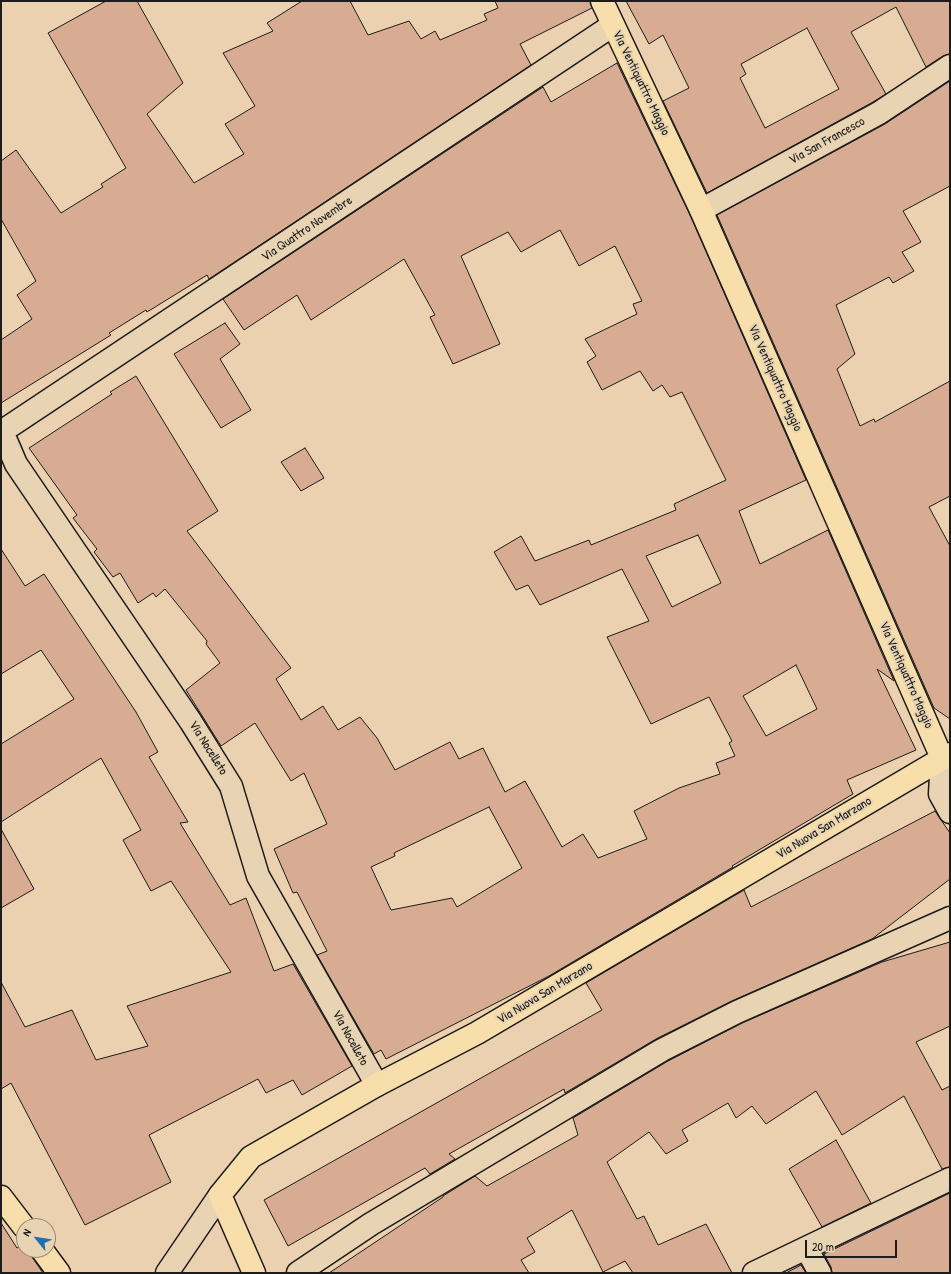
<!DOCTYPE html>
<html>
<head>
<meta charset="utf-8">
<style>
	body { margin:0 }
	#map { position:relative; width:951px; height:1274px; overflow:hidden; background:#ebd1af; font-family:"Patrick Hand",sans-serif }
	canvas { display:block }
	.frame { position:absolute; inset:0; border:2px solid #1c1c1c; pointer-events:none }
	.north { position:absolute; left:16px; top:1218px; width:40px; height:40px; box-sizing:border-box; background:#e8d4b2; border:1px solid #968a76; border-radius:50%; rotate:300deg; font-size:11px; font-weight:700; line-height:16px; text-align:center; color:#1c1c1c }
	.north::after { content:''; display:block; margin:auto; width:14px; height:18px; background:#1f6fb2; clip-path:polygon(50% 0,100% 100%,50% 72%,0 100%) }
	.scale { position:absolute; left:805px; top:1240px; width:92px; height:18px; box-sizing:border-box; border:2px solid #1c1c1c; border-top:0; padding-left:5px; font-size:12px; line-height:14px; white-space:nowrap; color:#1c1c1c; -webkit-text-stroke:3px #e8d4b2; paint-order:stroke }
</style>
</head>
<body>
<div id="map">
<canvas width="951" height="1274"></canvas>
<div class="frame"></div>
<div class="north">N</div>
<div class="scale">20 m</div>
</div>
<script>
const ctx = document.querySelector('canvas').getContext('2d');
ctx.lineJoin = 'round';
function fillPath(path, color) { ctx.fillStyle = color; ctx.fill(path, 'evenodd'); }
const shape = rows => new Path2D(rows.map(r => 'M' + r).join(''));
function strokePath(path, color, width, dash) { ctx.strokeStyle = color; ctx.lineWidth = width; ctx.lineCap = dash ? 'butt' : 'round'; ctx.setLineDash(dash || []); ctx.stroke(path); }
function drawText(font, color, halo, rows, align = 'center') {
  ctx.font = font + ' "Patrick Hand",sans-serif'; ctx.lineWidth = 4; ctx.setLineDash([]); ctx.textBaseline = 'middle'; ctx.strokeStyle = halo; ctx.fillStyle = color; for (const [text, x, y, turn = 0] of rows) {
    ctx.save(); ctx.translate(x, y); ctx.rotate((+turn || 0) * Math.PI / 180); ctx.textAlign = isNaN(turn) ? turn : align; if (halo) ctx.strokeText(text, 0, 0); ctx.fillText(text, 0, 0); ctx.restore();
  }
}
const building = shape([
	[106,1,137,1,183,83,147,114,194,183,244,154,225,124,255,106,223,53,273,31,267,23,302,1,350,1,368,35,409,21,421,39,435,31,440,40,487,20,484,14,498,8,495,1,590,1,592,8,520,44,531,65,209,279,207,275,147,312,146,310,109,333,111,335,1,403,1,340,32,319,17,295,36,281,1,219,1,161,16,150,61,213,103,187,101,184,126,168,48,33,106,1],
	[626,1,950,1,950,54,943,56,926,67,896,7,851,32,886,94,873,102,707,193,663,101,689,88,663,35,649,44,626,1],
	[807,28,839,89,765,128,740,78,746,74,741,64,807,28],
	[617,63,690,215,806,480,739,511,760,564,828,530,894,681,877,669,916,750,847,780,853,794,732,866,733,867,549,976,386,1059,381,1050,374,1054,317,955,327,951,297,892,293,893,274,849,327,824,304,773,291,781,255,723,221,746,186,690,220,663,206,644,207,641,165,589,156,597,153,593,138,603,120,573,113,577,94,552,97,549,73,518,77,515,29,448,112,394,110,392,136,376,218,511,187,531,291,668,276,679,301,720,323,706,338,730,360,717,377,738,395,770,450,742,459,759,483,748,505,792,525,781,562,847,583,834,598,858,647,839,634,811,679,788,720,774,716,763,735,756,729,743,732,741,709,697,651,724,607,637,649,621,622,569,540,605,528,585,516,590,494,552,521,536,535,561,589,540,591,545,676,510,674,504,726,480,682,392,670,397,662,385,653,391,640,371,602,390,587,362,596,356,585,339,637,314,633,304,642,301,615,246,579,266,560,230,521,252,508,232,461,256,500,344,453,364,430,317,435,315,404,259,311,320,297,295,244,330,223,299,543,87,551,102,617,63],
	[698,535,721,583,672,607,646,556,698,535],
	[796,665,817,709,766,736,743,696,796,665],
	[489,807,522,868,457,907,452,898,391,910,371,867,395,856,394,853,489,807],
	[950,81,950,186,903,211,921,242,902,252,914,271,893,283,889,277,836,305,855,354,837,369,860,426,874,419,875,422,950,381,950,496,929,507,950,546,950,719,934,708,717,215,885,124,950,81],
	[225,323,240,344,220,359,251,410,221,428,174,354,225,323],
	[305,448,324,478,301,491,281,462,305,448],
	[1,549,25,586,44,574,136,712,158,752,149,757,188,822,180,823,230,905,246,898,274,971,293,964,352,1066,302,1095,293,1080,266,1093,258,1079,149,1135,171,1182,85,1225,11,1083,1,1089,1,982,25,1027,72,1010,96,1060,148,1046,127,1006,231,972,171,881,151,891,123,840,141,830,101,758,1,822,1,744,74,699,41,650,1,674,1,549],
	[935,811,950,833,950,879,872,939,732,1001,656,1039,565,1093,564,1089,449,1154,455,1159,430,1174,425,1168,288,1246,264,1200,602,1010,586,983,744,890,751,907,935,811],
	[1,829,34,889,1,908,1,829],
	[950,942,950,1026,916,1042,942,1090,950,1086,950,1167,942,1169,904,1096,842,1135,816,1091,766,1124,752,1106,736,1118,728,1103,682,1130,688,1141,666,1154,649,1132,607,1162,637,1219,644,1216,658,1245,706,1224,732,1273,633,1273,625,1261,603,1272,572,1210,527,1238,535,1252,521,1260,529,1273,329,1273,443,1197,443,1196,475,1176,487,1186,578,1135,573,1118,668,1061,742,1023,882,962,950,942],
	[836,1140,871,1203,822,1227,789,1169,836,1140],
	[950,1193,950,1273,832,1273,831,1267,824,1254,950,1193],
	[1,1223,17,1248,24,1244,24,1250,28,1250,32,1257,43,1273,1,1273,1,1223],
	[801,1265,806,1273,786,1273,801,1265]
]);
fillPath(building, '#d7ac92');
strokePath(building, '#1c1c1c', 1);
const minor = shape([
	[701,210,879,113,950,66],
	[1,429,16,464,191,722,231,786,258,876,377,1085],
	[1,432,613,25],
	[942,758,940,794,950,812],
	[806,1248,820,1273],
	[167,1273,220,1195],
	[298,1273,371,1224,662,1050,737,1012,950,918],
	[754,1273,950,1179]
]);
const major = shape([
	[602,1,701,210,942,758],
	[1,1197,24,1227],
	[42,1250,59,1273],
	[254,1273,220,1195,251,1157,377,1085,477,1033,950,754]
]);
strokePath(minor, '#1c1c1c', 25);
strokePath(major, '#1c1c1c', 25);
strokePath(minor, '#e8d4b2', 22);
strokePath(major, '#f8deab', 22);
drawText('13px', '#1c1c1c', '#e8d4b2', [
	["Via Ventiquattro Maggio",641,83,64],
	["Via San Francesco",827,141,-29],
	["Via Quattro Novembre",307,229,-34],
	["Via Ventiquattro Maggio",775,378,66],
	["Via Ventiquattro Maggio",906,675,66],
	["Via Nocelleto",208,748,58],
	["Via Nuova San Marzano",824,828,-31],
	["Via Nuova San Marzano",545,993,-31],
	["Via Nocelleto",350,1038,61]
]);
</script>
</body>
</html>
